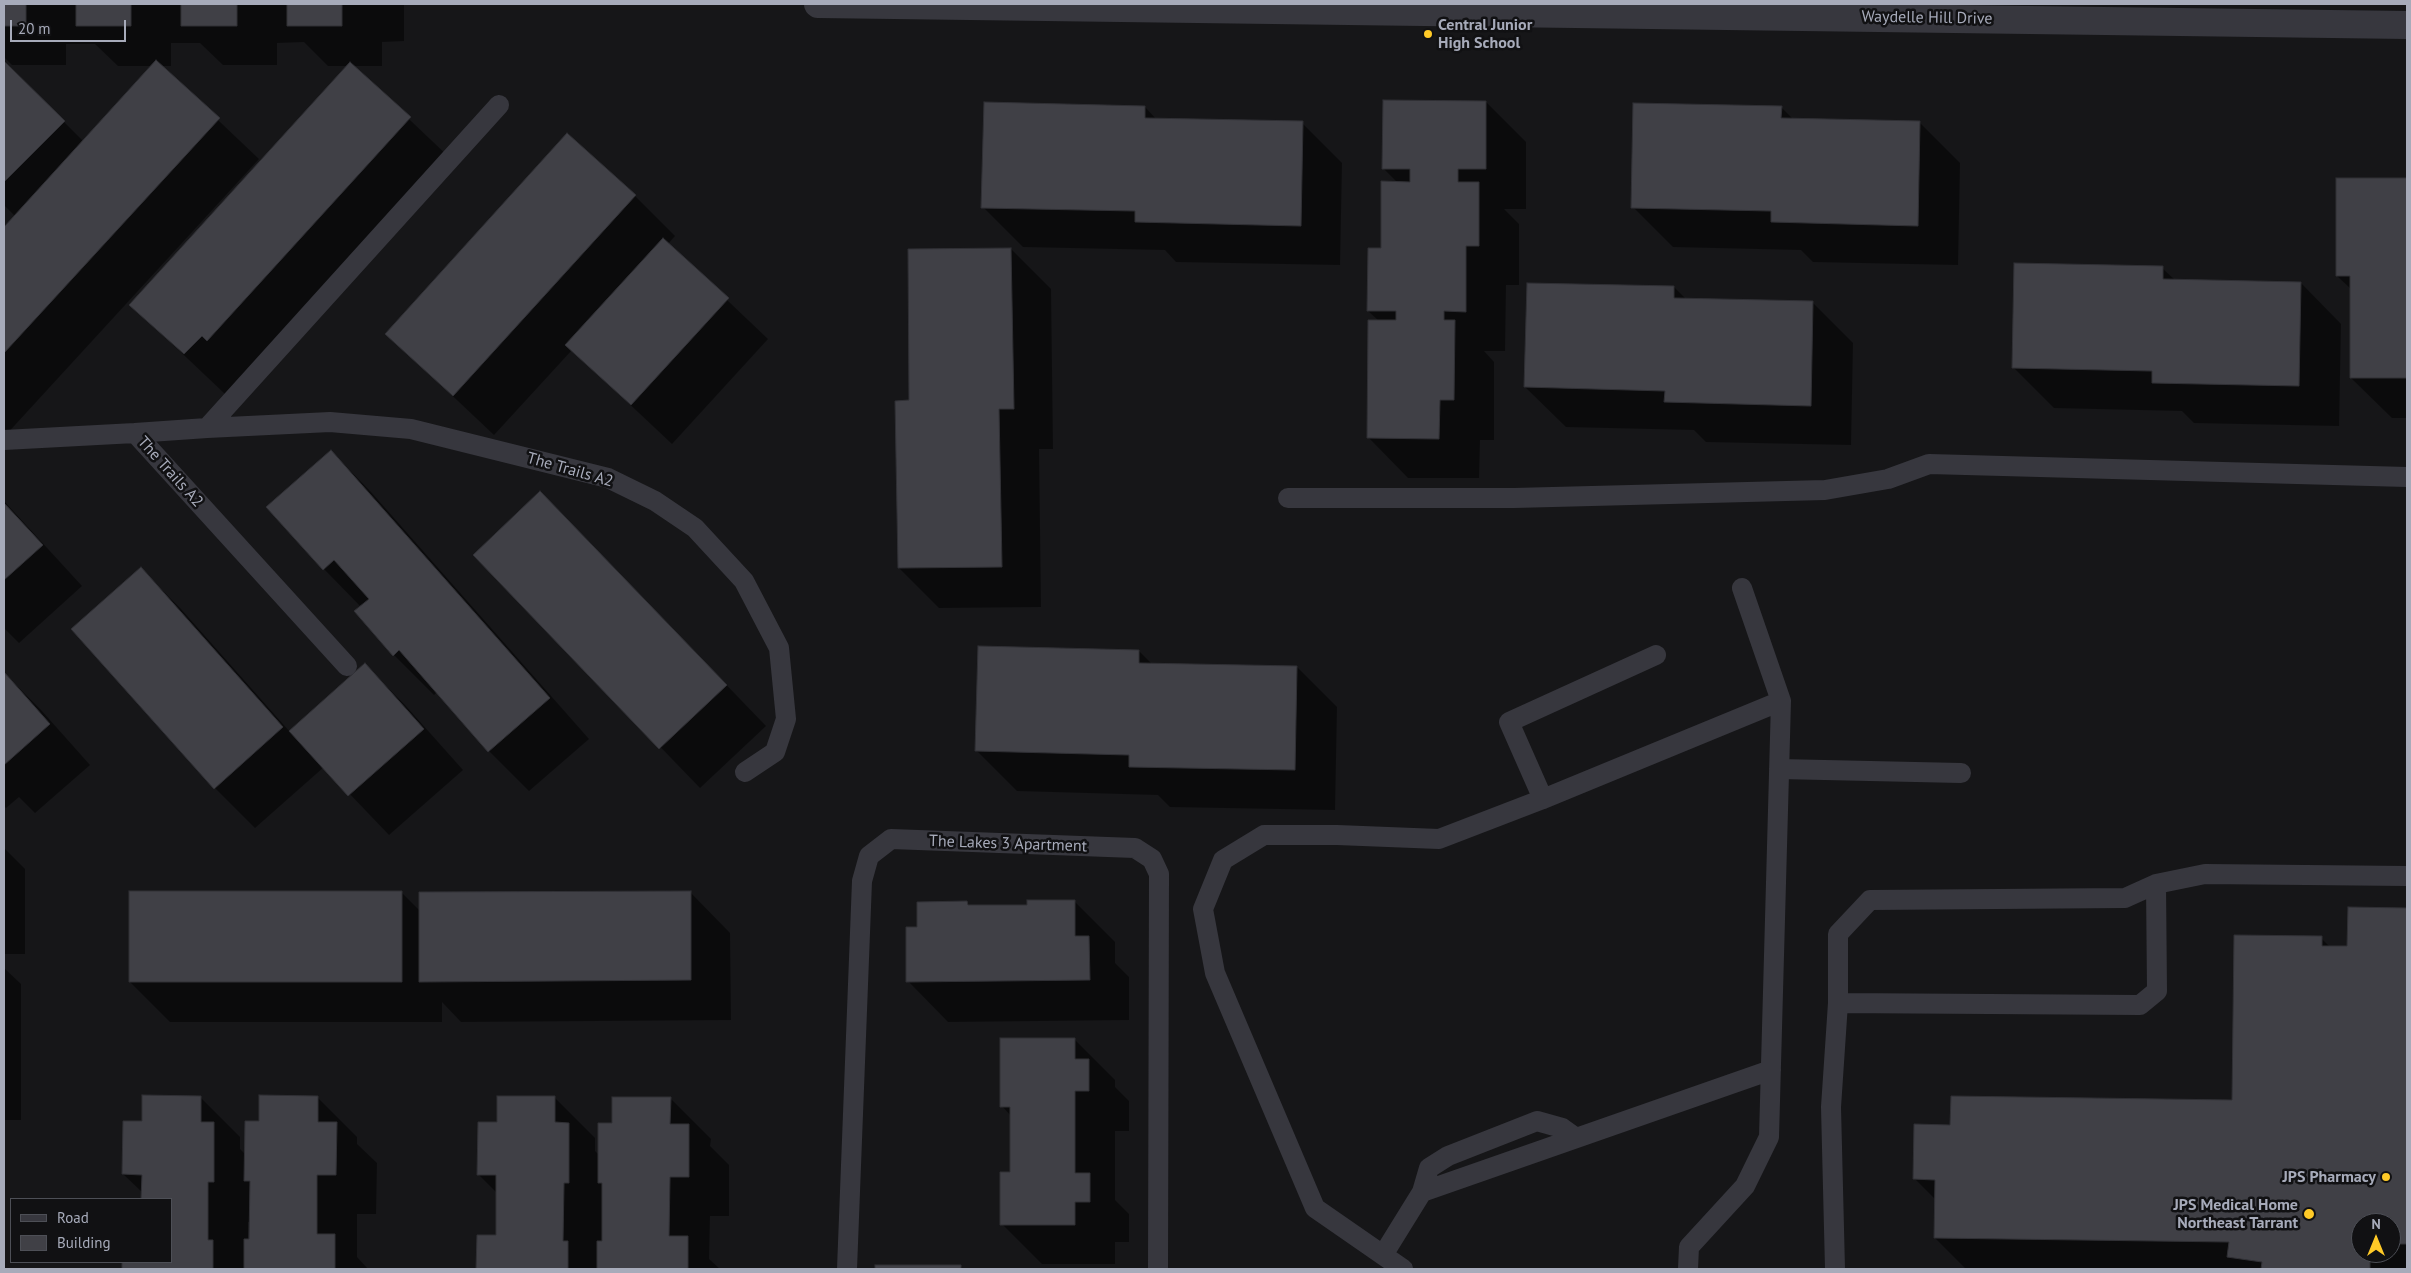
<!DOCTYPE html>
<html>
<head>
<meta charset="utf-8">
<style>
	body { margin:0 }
	#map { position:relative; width:2411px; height:1273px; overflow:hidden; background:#161618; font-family:"PT Sans",sans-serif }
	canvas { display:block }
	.frame { position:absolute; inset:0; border:5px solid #a7abba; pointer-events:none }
	.legend { position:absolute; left:10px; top:1198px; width:162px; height:65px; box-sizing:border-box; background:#111113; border:1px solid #4d4f56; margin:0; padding:6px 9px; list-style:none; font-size:15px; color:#a7abba }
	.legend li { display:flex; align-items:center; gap:10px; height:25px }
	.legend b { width:25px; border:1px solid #4d4f56 }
	.north { position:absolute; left:2351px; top:1213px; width:50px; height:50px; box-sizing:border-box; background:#111113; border:1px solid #4d4f56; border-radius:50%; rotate:0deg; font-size:14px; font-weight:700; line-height:20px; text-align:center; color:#a7abba }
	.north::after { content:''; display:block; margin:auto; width:18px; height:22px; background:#ffca27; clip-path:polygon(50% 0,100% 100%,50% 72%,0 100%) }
	.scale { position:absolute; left:10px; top:20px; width:116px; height:22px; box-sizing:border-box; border:2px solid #a7abba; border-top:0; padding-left:6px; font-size:15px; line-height:18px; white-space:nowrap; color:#a7abba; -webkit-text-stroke:4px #111113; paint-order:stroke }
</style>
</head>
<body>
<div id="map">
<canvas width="2411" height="1273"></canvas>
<div class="frame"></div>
<ul class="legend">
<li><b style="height:6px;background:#37373e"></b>Road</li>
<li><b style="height:14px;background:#404046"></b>Building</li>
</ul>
<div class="north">N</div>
<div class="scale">20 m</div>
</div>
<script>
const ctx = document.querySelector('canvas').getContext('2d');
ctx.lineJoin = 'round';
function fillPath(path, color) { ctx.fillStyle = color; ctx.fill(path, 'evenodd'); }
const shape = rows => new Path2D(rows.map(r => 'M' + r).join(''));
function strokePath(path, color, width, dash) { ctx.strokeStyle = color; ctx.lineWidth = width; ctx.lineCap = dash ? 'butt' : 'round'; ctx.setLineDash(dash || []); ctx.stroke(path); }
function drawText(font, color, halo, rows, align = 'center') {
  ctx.font = font + ' "PT Sans",sans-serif'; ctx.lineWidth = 5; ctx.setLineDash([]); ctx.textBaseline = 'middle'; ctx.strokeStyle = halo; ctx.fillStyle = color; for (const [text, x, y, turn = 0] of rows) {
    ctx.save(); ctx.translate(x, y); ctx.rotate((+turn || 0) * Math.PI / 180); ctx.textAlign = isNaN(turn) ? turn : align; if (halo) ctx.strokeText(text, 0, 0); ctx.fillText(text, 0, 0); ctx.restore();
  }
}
fillPath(shape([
	[4,4,404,4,404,41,382,42,382,66,353,66,450,158,225,394,131,305,348,66,328,66,304,42,277,43,277,65,223,65,200,43,171,43,171,66,161,66,259,159,4,437,4,228,15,216,4,205,4,62,83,141,153,66,118,66,95,44,66,44,66,65,12,65,4,57],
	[1486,102,1526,142,1526,209,1504,209,1519,224,1519,285,1506,285,1505,351,1484,351,1494,362,1494,440,1480,440,1479,478,1408,478,1368,437,1379,321,1368,311,1398,183,1383,168],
	[1145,107,1157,120,1302,123,1342,163,1340,265,1176,262,1165,250,1023,247,983,207],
	[1781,107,1794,120,1920,123,1960,163,1958,265,1813,262,1801,250,1673,247,1633,207],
	[2337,179,2407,179,2407,418,2392,418,2351,378,2351,289,2337,276],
	[635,196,675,236,668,244,768,339,672,444,572,350,494,435,387,334],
	[1011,249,1051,289,1053,449,1039,449,1041,607,939,608,899,568,910,402],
	[2162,268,2175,280,2301,283,2341,324,2339,426,2194,423,2182,411,2054,408,2014,368],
	[1674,287,1687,300,1813,303,1853,343,1851,445,1706,442,1694,430,1566,427,1525,387],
	[331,451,371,492,589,739,529,791,489,751,437,692,434,695,394,655,361,607,324,569],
	[4,501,82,586,19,643,4,628],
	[580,533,766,726,700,788,475,555],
	[141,569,181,609,290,732,365,665,405,705,463,770,389,835,324,767,255,828,215,788],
	[1139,651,1152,664,1297,667,1337,707,1335,810,1170,807,1158,795,1017,791,977,751],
	[4,673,41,710,90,765,35,813,19,797,6,808,4,806],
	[4,848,25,869,25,954,4,954],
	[401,892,420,911,690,892,730,933,731,1020,461,1022,442,1002,442,1022,170,1022,130,982],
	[1074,901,1115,942,1115,963,1129,977,1129,1020,948,1022,908,981,919,928,967,902,971,907,1028,906],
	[2349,909,2407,909,2407,1269,1965,1268,1935,1238,1936,1200,1915,1179,1951,1126,2233,1102,2321,938,2330,947,2349,947],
	[2361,1223,2391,1223,2391,1253,2361,1253],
	[4,968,21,984,21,1120,4,1120],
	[1074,1039,1115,1080,1115,1087,1129,1101,1129,1131,1115,1131,1115,1200,1129,1214,1129,1242,1115,1242,1115,1264,1042,1264,1002,1224,1011,1173,1011,1116,1002,1106],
	[200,1097,240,1137,240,1149,246,1155,260,1122,317,1097,357,1137,357,1144,377,1163,376,1214,357,1214,357,1257,368,1269,123,1269,123,1262,171,1262,171,1199,143,1199,143,1193,123,1174,143,1122],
	[248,1222,251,1222,251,1245,248,1245],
	[555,1098,595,1138,595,1151,599,1155,613,1124,670,1098,711,1139,710,1146,729,1165,729,1216,710,1216,709,1259,720,1269,478,1269,478,1236,497,1236,498,1194,479,1175,498,1124],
	[960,1266,963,1269,877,1269,877,1267]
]), '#0007');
const building = shape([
	[4,4,65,4,26,4,26,26,4,26,4,4],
	[76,4,131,4,131,26,76,26,76,4],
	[181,4,237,4,237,26,181,26,181,4],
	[287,4,342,4,342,26,287,26,287,4],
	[156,60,220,118,4,353,4,227,156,60],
	[4,61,65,121,4,182,4,61],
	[350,62,411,117,207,341,202,336,184,354,129,305,350,62],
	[1383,100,1486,101,1486,169,1458,169,1458,182,1479,182,1479,246,1466,246,1466,312,1444,311,1444,320,1455,320,1454,400,1440,400,1439,439,1367,438,1368,320,1396,320,1396,311,1367,311,1368,248,1381,248,1381,181,1410,182,1410,169,1382,169,1383,100],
	[984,102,1145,106,1145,118,1303,121,1301,226,1135,222,1135,211,981,208,984,102],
	[1633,103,1782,106,1781,118,1920,121,1918,226,1771,222,1771,211,1631,208,1633,103],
	[567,133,636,195,453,396,385,334,567,133],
	[2336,178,2407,178,2407,378,2350,378,2350,276,2336,276,2336,178],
	[663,238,729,298,631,405,565,345,663,238],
	[1011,248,1014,409,999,409,1002,567,898,568,895,401,909,400,908,249,1011,248],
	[2014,263,2163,266,2163,279,2301,282,2299,386,2152,383,2152,371,2012,368,2014,263],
	[1527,283,1674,286,1674,298,1813,301,1811,406,1664,402,1665,391,1524,387,1527,283],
	[331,450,550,698,488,752,399,650,393,656,354,611,369,599,334,560,323,570,266,507,331,450],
	[540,491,727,685,659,749,473,555,540,491],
	[4,503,43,545,4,580,4,503],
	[141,567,283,727,214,789,71,629,141,567],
	[978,646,1139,650,1139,663,1297,666,1295,770,1129,767,1129,755,975,751,978,646],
	[365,663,424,729,348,796,289,731,365,663],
	[4,672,50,724,4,765,4,672],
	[129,891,402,891,402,982,129,982,129,891],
	[691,891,691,980,419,982,419,892,691,891],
	[1027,900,1075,900,1075,936,1089,936,1090,980,906,982,906,927,917,927,917,902,967,901,968,905,1027,905,1027,900],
	[2348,907,2407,908,2407,1244,2391,1244,2391,1223,2361,1223,2361,1253,2370,1253,2370,1269,2261,1269,2262,1262,2227,1257,2229,1242,1934,1238,1935,1180,1913,1179,1914,1124,1950,1125,1951,1096,2232,1100,2234,935,2322,936,2322,946,2347,946,2348,907],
	[1000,1038,1075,1038,1075,1059,1089,1059,1089,1091,1075,1091,1075,1173,1090,1173,1090,1202,1075,1202,1075,1225,1000,1225,1000,1172,1010,1172,1010,1107,1000,1107,1000,1038],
	[142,1095,201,1096,201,1122,214,1122,214,1182,208,1182,208,1240,213,1240,213,1269,122,1269,122,1262,171,1262,171,1199,141,1199,142,1175,122,1174,123,1121,142,1121,142,1095],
	[259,1095,318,1096,318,1122,337,1122,336,1175,317,1175,317,1234,335,1234,335,1269,244,1269,244,1239,249,1239,250,1181,244,1181,245,1121,259,1121,259,1095],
	[497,1096,555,1096,555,1122,569,1123,569,1183,564,1183,563,1241,568,1241,568,1269,476,1269,477,1235,496,1235,496,1175,477,1175,478,1122,497,1122,497,1096],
	[612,1097,671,1097,670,1124,689,1124,689,1177,670,1177,669,1236,688,1236,688,1269,597,1269,597,1241,602,1241,602,1183,598,1183,598,1123,612,1123,612,1097],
	[875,1265,961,1265,961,1269,875,1269,875,1265]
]);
fillPath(building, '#404046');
strokePath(building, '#303035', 1);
strokePath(shape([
	[207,428,330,422,411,429,608,478,655,501,695,528,744,581,779,648,786,719,775,752,745,772],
	[135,433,207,428,499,105],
	[4,440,135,433,347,666],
	[1288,498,1514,498,1825,490,1888,479,1929,464,2407,477],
	[1742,588,1781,701],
	[1779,769,1961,773],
	[1543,799,1509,722,1656,655],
	[1838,1003,2140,1005,2157,991,2156,884],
	[1422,1192,1429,1168,1448,1156,1537,1121,1562,1128,1576,1138],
	[1383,1255,1422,1192,1771,1070],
	[847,1269,862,881,869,856,891,839,1135,848,1152,859,1159,874,1158,1269],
	[1403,1269,1315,1208,1215,973,1203,909,1223,860,1264,835,1337,835,1439,839,1543,799,1781,701,1769,1137,1745,1186,1689,1247,1688,1269],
	[1835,1269,1831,1107,1838,1003,1838,934,1870,900,2125,898,2156,884,2205,874,2407,876]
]), '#37373e', 20);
strokePath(shape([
	[818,4,2407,25]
]), '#37373e', 28);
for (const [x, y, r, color] of [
	[1428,34,5,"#ffca27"],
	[2386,1177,5,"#ffca27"],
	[2309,1214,6,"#ffca27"]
]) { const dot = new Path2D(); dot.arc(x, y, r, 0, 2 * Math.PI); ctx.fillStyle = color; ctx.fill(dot); strokePath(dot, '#111113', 2); }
drawText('16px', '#a7abba', '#111113', [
	["Waydelle Hill Drive",1927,18,1],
	["The Trails A2",570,470,16],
	["The Trails A2",170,472,48],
	["The Lakes 3 Apartment",1008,844,2]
]);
drawText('bold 16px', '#a7abba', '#111113', [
	["Central Junior",1438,25,"left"],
	["High School",1438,43,"left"],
	["JPS Pharmacy",2376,1177],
	["JPS Medical Home",2298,1205],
	["Northeast Tarrant",2298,1223]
], 'right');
</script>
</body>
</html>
